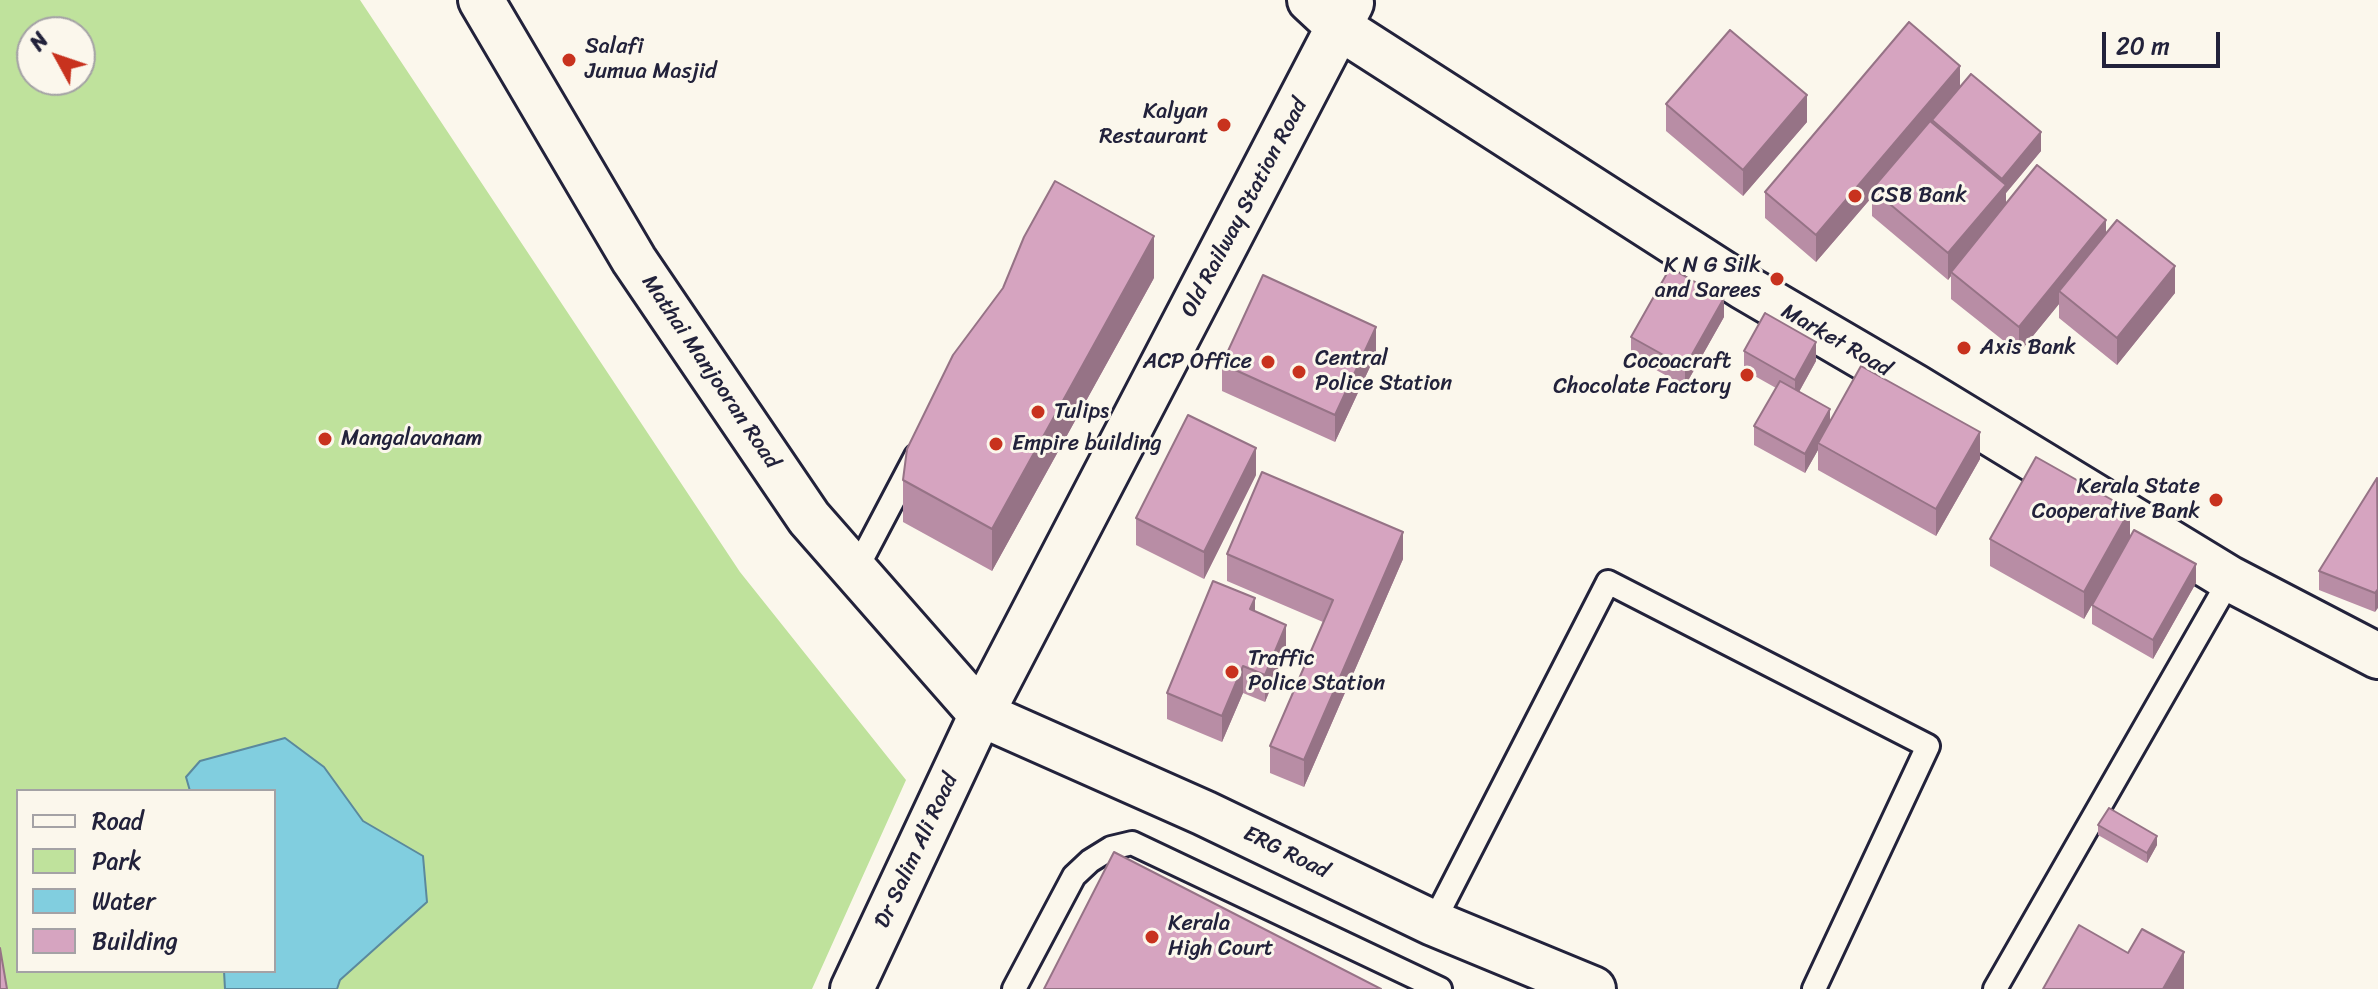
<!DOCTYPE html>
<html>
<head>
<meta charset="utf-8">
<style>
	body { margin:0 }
	#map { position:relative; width:2378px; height:989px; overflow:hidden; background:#fbf7ec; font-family:Sriracha,sans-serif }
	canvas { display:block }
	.legend { position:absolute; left:16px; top:789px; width:260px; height:184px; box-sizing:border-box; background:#fbf7ec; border:2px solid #a4a2a5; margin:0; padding:10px 14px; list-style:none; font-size:24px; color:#22223b }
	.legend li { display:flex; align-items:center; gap:16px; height:40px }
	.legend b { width:40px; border:2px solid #a4a2a5 }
	.north { position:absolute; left:16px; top:16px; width:80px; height:80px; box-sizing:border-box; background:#fbf7ec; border:2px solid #a4a2a5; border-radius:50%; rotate:310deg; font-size:22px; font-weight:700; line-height:32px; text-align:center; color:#22223b }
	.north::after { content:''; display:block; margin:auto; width:28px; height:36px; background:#c8321e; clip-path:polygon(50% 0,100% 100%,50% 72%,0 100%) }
	.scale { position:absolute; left:2102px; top:32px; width:118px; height:36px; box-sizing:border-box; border:4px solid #22223b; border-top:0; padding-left:10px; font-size:24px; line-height:28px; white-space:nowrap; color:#22223b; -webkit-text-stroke:6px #fbf7ec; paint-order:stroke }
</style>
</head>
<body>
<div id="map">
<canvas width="2378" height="989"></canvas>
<ul class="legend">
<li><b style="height:10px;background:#fbf7ec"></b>Road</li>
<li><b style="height:22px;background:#bfe29c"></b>Park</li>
<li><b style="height:22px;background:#81cedf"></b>Water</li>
<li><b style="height:22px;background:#d6a4c0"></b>Building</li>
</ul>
<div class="north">N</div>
<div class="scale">20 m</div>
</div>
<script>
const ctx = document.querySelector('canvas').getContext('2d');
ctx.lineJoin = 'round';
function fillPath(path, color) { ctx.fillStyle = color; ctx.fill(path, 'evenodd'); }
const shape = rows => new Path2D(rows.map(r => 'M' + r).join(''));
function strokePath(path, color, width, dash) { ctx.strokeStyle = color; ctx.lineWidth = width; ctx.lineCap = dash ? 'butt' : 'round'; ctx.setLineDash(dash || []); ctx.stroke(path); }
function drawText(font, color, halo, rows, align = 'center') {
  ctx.font = font + ' Sriracha,sans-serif'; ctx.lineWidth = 6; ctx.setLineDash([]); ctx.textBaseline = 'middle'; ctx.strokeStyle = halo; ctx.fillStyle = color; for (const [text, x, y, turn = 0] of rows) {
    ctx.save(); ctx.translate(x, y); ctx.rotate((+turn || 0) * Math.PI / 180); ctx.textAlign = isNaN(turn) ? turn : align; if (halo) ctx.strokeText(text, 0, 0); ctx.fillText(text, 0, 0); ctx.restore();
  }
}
fillPath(shape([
	[0,0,360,0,740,572,906,780,812,989,0,989],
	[32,32,80,32,80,80,32,80],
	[18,791,274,791,274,971,18,971]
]), '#bfe29c');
const water = shape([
	[285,738,324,767,363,821,423,856,427,902,340,980,337,989,225,989,224,971,274,971,274,791,190,791,186,777,200,761,285,738]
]);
fillPath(water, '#81cedf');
strokePath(water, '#5b899d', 2);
const service = shape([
	[855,572,916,456],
	[1433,923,1608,582,1928,746,1814,989],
	[1014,989,1074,876,1090,861,1111,848,1132,843,1440,989],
	[1995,989,2230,579]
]);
const minor = shape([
	[852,989,981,714]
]);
const tertiary = shape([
	[481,0,634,260,809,518,981,714,1204,813,1433,923,1593,989],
	[1310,0,1339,27,1744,287,1915,387,2230,579,2378,656],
	[981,714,1351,3]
]);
strokePath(service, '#22223b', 28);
strokePath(minor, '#22223b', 48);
strokePath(tertiary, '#22223b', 50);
strokePath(service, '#fbf7ec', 22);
strokePath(minor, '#fbf7ec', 42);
strokePath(tertiary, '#fbf7ec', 44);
fillPath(shape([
	[1960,87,2041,151,2006,193,2006,203,2106,234,2175,293,2117,365,2059,318,2059,304,2019,353,1951,299,1951,276,1948,280,1872,216,1872,197,1816,262,1765,218,1765,192],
	[1666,104,1807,122,1743,196,1666,131],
	[1154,278,992,571,903,522,903,480],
	[1724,317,1685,386,1631,356,1631,337],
	[1744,351,1816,361,1799,392,1830,421,1980,459,1936,536,1818,470,1818,450,1805,473,1754,445,1754,426,1776,388,1744,370],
	[1376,354,1335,442,1222,391,1222,364],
	[1256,475,1204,579,1136,545,1136,518],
	[2377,478,2375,612,2319,590,2319,571],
	[2130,536,2196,583,2153,659,2092,624,2092,605,2084,619,1990,566,1990,539],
	[1227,554,1403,559,1304,787,1270,773,1270,746,1323,622,1227,581],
	[1255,612,1286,651,1265,702,1243,693,1222,742,1167,719,1167,693],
	[2098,825,2157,845,2147,863,2098,835]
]), '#b88da5');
fillPath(shape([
	[1960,66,1960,93,1932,120,1932,126,1872,189,1872,197,1816,262,1816,235],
	[1807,95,1807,122,1743,196,1743,170],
	[2041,132,2041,151,2006,193,2006,212,1951,272,1951,276,1948,280,1948,253,2002,190,2002,179],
	[2106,220,2106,247,2059,291,2059,304,2019,353,2019,327],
	[1154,236,1154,278,992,571,992,529],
	[2175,266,2175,293,2117,365,2117,338],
	[1724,298,1724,317,1685,386,1685,367],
	[1376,327,1376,354,1335,442,1335,415],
	[1816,342,1816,361,1795,399,1795,380],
	[1830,409,1830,428,1818,443,1818,450,1805,473,1805,454],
	[1980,432,1980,459,1936,536,1936,509],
	[1256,448,1256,475,1204,579,1204,552],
	[2130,510,2130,537,2084,619,2084,592],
	[1403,532,1403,559,1304,787,1304,760],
	[2196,564,2196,583,2153,659,2153,640],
	[2378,589,2378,608,2375,612,2375,593],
	[1255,598,1255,624,1250,609],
	[1286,625,1286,651,1265,702,1265,675],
	[1243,666,1243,693,1222,742,1222,716],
	[2157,836,2157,845,2147,863,2147,853],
	[2184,952,2184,989,2163,989]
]), '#967386');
const building = shape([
	[1909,22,1960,66,1816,235,1765,192,1909,22],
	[1730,30,1807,95,1743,170,1666,104,1730,30],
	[1971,74,2041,132,2002,179,1932,120,1971,74],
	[1930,121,2006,185,1948,253,1872,189,1930,121],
	[2037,165,2106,220,2019,327,1951,272,2037,165],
	[1055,181,1154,236,992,529,903,480,907,449,953,355,1003,288,1024,237,1055,181],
	[2117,220,2175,266,2117,338,2059,291,2117,220],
	[1670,268,1724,298,1685,367,1631,337,1670,268],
	[1263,275,1376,327,1335,415,1222,364,1263,275],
	[1765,313,1816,342,1795,380,1744,351,1765,313],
	[1861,366,1980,432,1936,509,1818,443,1861,366],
	[1780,381,1830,409,1805,454,1754,426,1780,381],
	[1188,415,1256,448,1204,552,1136,518,1188,415],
	[2036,457,2130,510,2084,592,1990,539,2036,457],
	[1262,472,1403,532,1304,760,1270,746,1333,600,1227,554,1262,472],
	[2377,478,2378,589,2375,593,2319,571,2377,478],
	[2134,530,2196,564,2153,640,2092,605,2134,530],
	[1213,581,1255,598,1250,609,1286,625,1265,675,1243,666,1222,716,1167,693,1213,581],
	[2109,808,2157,836,2147,853,2098,825,2109,808],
	[1114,852,1381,989,1044,989,1114,852],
	[2079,925,2128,953,2142,929,2184,952,2163,989,2043,989,2079,925],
	[0,948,7,989,0,989,0,948]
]);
fillPath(building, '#d6a4c0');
strokePath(building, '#967386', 2);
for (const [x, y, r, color] of [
	[569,60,8,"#c8321e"],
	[1224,125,8,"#c8321e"],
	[1855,196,8,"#c8321e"],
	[1777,279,8,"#c8321e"],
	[1964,348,8,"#c8321e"],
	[1268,362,8,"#c8321e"],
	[1299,372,8,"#c8321e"],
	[1747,375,8,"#c8321e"],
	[1038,412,8,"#c8321e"],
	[325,439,8,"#c8321e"],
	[996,444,8,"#c8321e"],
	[2216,500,8,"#c8321e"],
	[1232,672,8,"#c8321e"],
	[1152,937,8,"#c8321e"]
]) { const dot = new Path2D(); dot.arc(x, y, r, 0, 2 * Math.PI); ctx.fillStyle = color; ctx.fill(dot); strokePath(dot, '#fbf7ec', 3); }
drawText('22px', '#22223b', '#fbf7ec', [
	["Salafi",585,47],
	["Jumua Masjid",585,72],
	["Kalyan",1208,112,"right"],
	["Restaurant",1208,137,"right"],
	["CSB Bank",1871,196],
	["K N G Silk",1761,266,"right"],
	["and Sarees",1761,291,"right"],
	["Axis Bank",1980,348],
	["Central",1315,359],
	["Police Station",1315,384],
	["ACP Office",1252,362,"right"],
	["Cocoacraft",1731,362,"right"],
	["Chocolate Factory",1731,387,"right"],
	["Tulips",1054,412],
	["Mangalavanam",341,439],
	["Empire building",1012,444],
	["Kerala State",2200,487,"right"],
	["Cooperative Bank",2200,512,"right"],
	["Traffic",1248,659],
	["Police Station",1248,684],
	["Kerala",1168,924],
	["High Court",1168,949]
], 'left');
drawText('22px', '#22223b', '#fbf7ec', [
	["Old Railway Station Road",1245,208,-62],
	["Market Road",1836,341,30],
	["Mathai Manjooran Road",710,372,56],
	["Dr Salim Ali Road",917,851,-65],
	["ERG Road",1286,853,26]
]);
</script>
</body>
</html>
